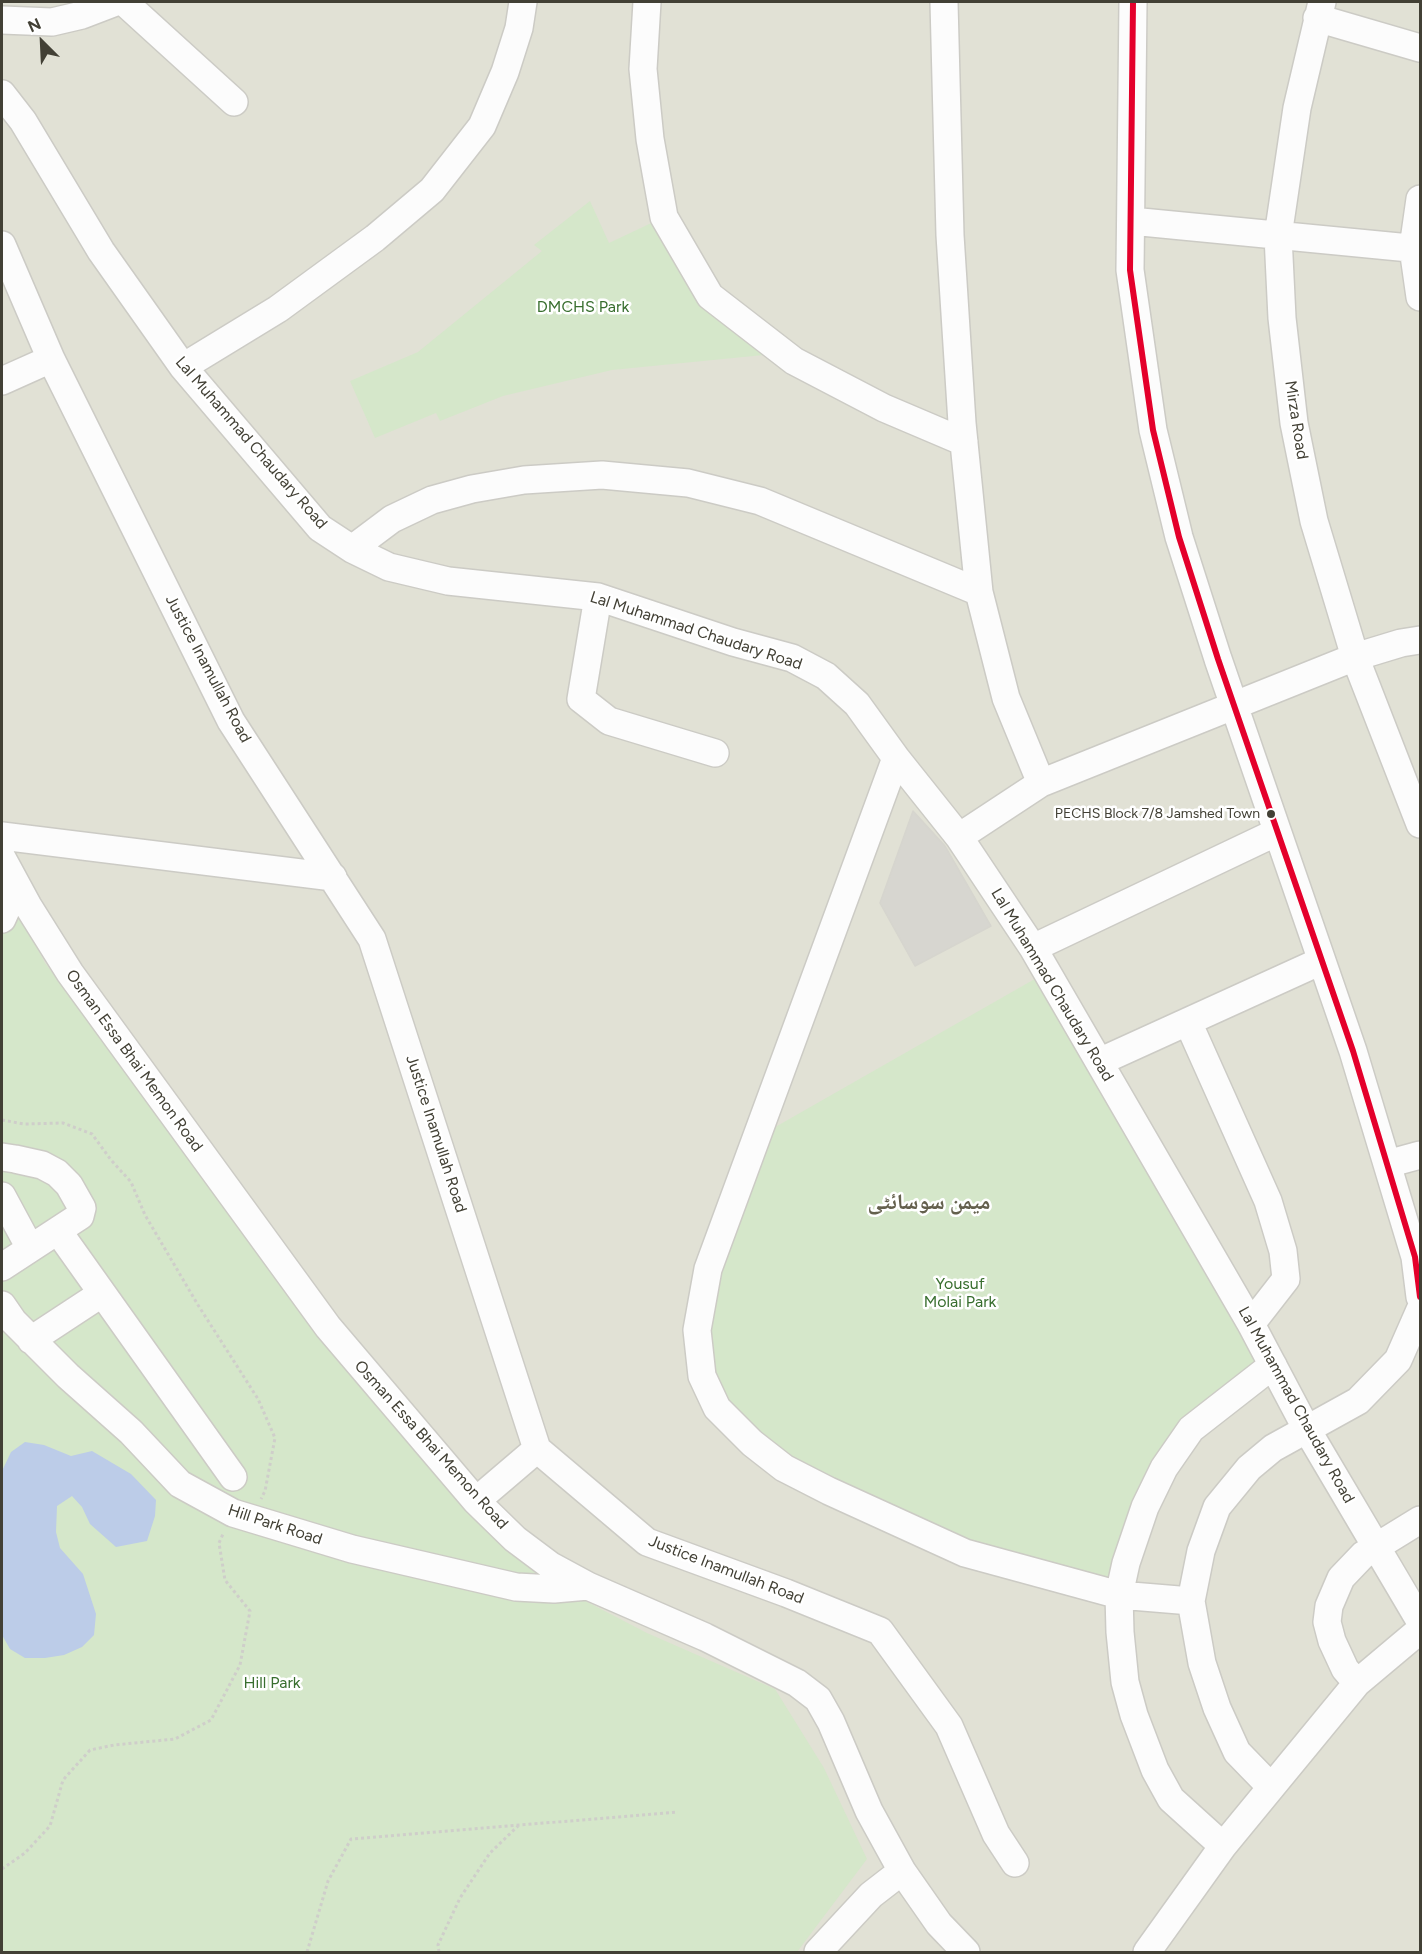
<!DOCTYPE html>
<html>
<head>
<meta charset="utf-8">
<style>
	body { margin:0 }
	#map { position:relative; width:1422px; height:1954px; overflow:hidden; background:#eeeee8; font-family:Figtree,sans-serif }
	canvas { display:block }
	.frame { position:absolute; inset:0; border:3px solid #424035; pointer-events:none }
	.north { position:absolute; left:12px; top:12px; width:60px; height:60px; -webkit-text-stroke:4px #fff; paint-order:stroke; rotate:336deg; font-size:16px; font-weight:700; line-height:24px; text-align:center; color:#424035 }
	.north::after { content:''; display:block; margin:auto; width:21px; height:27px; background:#424035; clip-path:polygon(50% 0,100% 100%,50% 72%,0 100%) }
</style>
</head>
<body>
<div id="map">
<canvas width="1422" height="1954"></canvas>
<div class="frame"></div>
<div class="north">N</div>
</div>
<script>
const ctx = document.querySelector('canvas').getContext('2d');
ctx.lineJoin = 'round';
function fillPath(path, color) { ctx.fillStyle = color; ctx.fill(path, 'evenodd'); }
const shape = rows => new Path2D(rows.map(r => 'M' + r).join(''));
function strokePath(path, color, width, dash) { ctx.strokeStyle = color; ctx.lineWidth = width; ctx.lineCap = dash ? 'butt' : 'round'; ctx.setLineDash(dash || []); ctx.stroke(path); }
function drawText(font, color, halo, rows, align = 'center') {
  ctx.font = font + ' Figtree,"Noto Naskh Arabic",sans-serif'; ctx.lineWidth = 5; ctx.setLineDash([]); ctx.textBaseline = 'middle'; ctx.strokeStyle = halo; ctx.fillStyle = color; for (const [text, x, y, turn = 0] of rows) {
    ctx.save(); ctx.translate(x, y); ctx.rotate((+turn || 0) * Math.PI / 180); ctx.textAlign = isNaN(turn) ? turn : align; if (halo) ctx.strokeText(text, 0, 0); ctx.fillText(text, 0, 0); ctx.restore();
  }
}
fillPath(shape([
	[2,2,1420,2,1420,1952,2,1952]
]), '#e1e1d5');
fillPath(shape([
	[590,201,609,243,664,217,710,296,784,353,612,370,503,396,440,421,436,413,375,438,350,381,418,352,542,251,534,245],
	[2,880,45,963,386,1408,541,1578,647,1633,775,1689,824,1768,867,1859,797,1952,2,1952],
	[1047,972,1266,1353,1164,1468,1119,1595,829,1491,717,1408,697,1330,756,1138]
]), '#d5e7ca');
fillPath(shape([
	[25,1442,44,1445,71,1456,92,1451,131,1474,156,1500,155,1516,147,1541,116,1547,90,1524,82,1507,72,1496,57,1506,56,1532,60,1548,83,1574,96,1614,94,1635,82,1647,64,1655,45,1658,25,1658,10,1649,2,1635,2,1471,11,1452]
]), '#bccce8');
const building = shape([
	[913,811,945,846,991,926,915,966,880,903,913,811]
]);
fillPath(building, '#d7d6d0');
strokePath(building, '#d6d5ce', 1.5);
const minor = shape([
	[124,2,234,102],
	[647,2,643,69,650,139,664,217,710,296,794,361,884,408,964,442],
	[944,2,950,235,962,423,979,592,1006,698,1041,783],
	[1133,2,1130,270,1153,430,1179,537,1218,659,1353,1051,1415,1257,1420,1297],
	[1322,2,1297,108,1278,236,1282,318,1294,423,1314,521,1355,657,1420,824],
	[1317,18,1420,48],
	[2,20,52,22,82,15,116,2],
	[2,94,23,121,101,251,183,367,320,528,352,549,389,567,448,581,598,597,733,642,792,658,826,676,857,704,896,758,959,837,1033,948,1251,1324,1306,1428,1420,1621],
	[1420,199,1413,248,1420,297],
	[1131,221,1420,249],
	[2,245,51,359,231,721,372,939,537,1449,647,1542,786,1593,880,1631,949,1726,996,1834,1015,1863],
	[183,367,278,309,375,238,432,190,482,126,505,72,519,28,523,2],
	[2,381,51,359],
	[352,549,392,519,432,500,472,489,524,480,602,475,688,483,760,501,979,592],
	[598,597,581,699,609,721,715,753],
	[896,758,708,1269,697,1330,702,1376,717,1408,752,1443,784,1468,829,1491,965,1553,1119,1595,1191,1601],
	[2,836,333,877],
	[959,837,1041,783,1355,657,1401,643,1420,640],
	[2,858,28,906,70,973,328,1327,476,1501,515,1539,551,1566,588,1586,705,1637,797,1683,818,1699,831,1722,869,1811,902,1871,939,1924,966,1952],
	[2,919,17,886],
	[1033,948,1277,832],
	[1188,1022,1268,1201,1283,1251,1286,1279,1251,1324],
	[1099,1062,1321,961],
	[2,1157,15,1159,42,1165,57,1173,69,1185,82,1208,80,1216,2,1267],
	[1387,1164,1420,1155],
	[2,1196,30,1248],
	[58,1231,233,1477],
	[2,1305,13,1321,68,1376,131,1432,180,1484,233,1513,352,1549,516,1587,554,1589,588,1586],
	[31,1340,101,1294],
	[476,1501,537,1449],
	[1357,1683,1345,1669,1332,1641,1327,1622,1329,1606,1341,1578,1363,1555,1420,1520],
	[1271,1787,1237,1752,1217,1708,1202,1663,1191,1601,1201,1551,1217,1507,1249,1468,1273,1448,1358,1401,1398,1360,1420,1310],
	[1223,1846,1171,1799,1155,1770,1134,1715,1125,1682,1120,1632,1119,1595,1126,1563,1145,1507,1164,1468,1191,1429,1273,1365],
	[818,1952,871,1895,902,1871],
	[1147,1952,1223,1846,1357,1683,1420,1630]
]);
strokePath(minor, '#cccbc5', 30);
strokePath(shape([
	[2,1120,24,1124,63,1123,92,1134,111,1160,131,1182,145,1215,198,1305,258,1399,275,1438,265,1491,261,1499],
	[2,1869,25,1853,50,1826,63,1780,90,1750,114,1745,175,1739,211,1720,240,1665,250,1611,225,1580,219,1543,223,1534],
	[307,1952,328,1881,351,1839,678,1812],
	[439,1952,438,1945,460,1898,490,1853,519,1825]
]), '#cfceca', 3, [3, 3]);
strokePath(minor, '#fcfcfc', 27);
strokePath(shape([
	[1133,2,1130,270,1153,430,1179,537,1218,659,1353,1051,1415,1257,1420,1297]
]), '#e4002b', 6);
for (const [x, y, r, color] of [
	[1271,814,5,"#424035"]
]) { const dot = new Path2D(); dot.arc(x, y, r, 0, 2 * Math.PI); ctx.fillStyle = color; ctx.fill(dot); strokePath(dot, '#fff', 2); }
drawText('14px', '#424035', '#fff', [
	["PECHS Block 7/8 Jamshed Town",1260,814]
], 'right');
drawText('16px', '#386e2e', '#fff', [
	["DMCHS Park",583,307],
	["Yousuf",960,1284],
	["Molai Park",960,1302],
	["Hill Park",272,1683]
]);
drawText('16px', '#424035', '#fff', [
	["Mirza Road",1296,420,81],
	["Lal Muhammad Chaudary Road",251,443,49],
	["Lal Muhammad Chaudary Road",696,631,18],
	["Justice Inamullah Road",208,669,62],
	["Lal Muhammad Chaudary Road",1052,985,59],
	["Osman Essa Bhai Memon Road",134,1061,54],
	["Justice Inamullah Road",436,1134,72],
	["Lal Muhammad Chaudary Road",1296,1405,61],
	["Osman Essa Bhai Memon Road",431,1445,48],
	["Hill Park Road",275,1525,18],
	["Justice Inamullah Road",726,1570,21]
]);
drawText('bold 22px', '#64604d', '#fff', [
	["میمن سوسائٹی",929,1203]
]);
</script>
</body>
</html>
